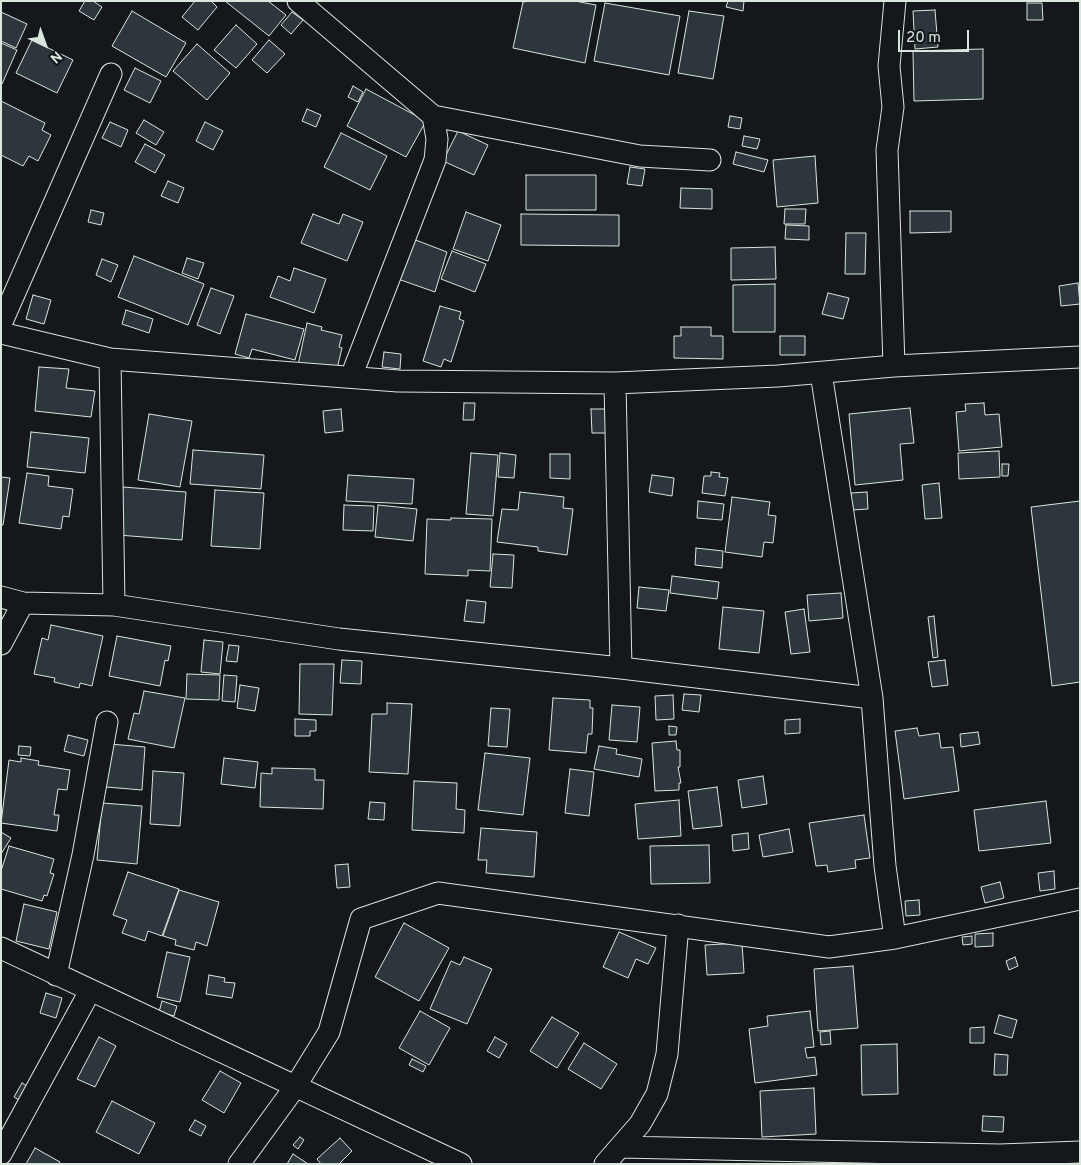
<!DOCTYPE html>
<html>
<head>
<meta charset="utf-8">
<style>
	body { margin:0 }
	#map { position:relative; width:1081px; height:1165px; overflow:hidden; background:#14181c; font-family:Overpass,sans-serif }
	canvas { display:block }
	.frame { position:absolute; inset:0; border:2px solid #d8e6dc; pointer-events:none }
	.north { position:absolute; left:20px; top:20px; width:50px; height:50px; -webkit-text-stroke:4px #14181c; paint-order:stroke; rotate:138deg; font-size:14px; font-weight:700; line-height:20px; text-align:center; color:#d8e6dc }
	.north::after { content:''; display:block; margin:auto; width:18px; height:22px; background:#d8e6dc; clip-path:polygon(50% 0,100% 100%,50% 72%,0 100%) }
	.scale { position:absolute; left:898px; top:30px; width:71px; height:22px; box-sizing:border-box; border:2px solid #d8e6dc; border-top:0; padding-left:6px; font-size:15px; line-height:18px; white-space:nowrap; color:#d8e6dc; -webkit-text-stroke:4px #14181c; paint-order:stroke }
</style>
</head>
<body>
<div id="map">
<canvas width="1081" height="1165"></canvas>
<div class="frame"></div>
<div class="north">N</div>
<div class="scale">20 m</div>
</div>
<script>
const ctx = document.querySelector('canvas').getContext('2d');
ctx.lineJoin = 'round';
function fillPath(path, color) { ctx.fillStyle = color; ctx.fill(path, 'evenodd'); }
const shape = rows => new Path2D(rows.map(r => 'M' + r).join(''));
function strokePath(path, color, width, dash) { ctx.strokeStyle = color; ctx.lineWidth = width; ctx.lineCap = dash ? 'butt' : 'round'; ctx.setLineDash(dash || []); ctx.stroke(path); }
const building = shape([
	[85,1,93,1,102,7,94,20,79,11,85,1],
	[195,1,211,1,217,7,198,30,182,17,195,1],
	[225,1,268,1,286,15,269,36,225,1],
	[530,1,575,1,596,5,585,63,513,48,523,2,530,1],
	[728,1,744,1,743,11,726,7,728,1],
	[605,3,680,16,669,75,594,61,605,3],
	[1027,3,1042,3,1043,20,1027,20,1027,3],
	[935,10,938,47,915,49,913,11,935,10],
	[132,11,186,43,166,77,112,46,132,11],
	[689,11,724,16,713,79,678,73,689,11],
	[1,12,27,24,16,48,1,41,1,12],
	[292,12,303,20,291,34,281,25,292,12],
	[236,25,257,44,236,68,214,50,236,25],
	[32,40,73,60,57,93,16,73,32,40],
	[269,40,285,54,267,73,252,60,269,40],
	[1,43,17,50,2,84,1,84,1,43],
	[197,44,230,73,207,100,173,71,197,44],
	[983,49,983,99,914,101,913,51,983,49],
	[135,68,161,81,150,103,124,90,135,68],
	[353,86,363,92,358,102,348,97,353,86],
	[366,89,426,121,406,157,347,126,366,89],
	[1,101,45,123,42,130,51,135,38,161,29,156,23,166,1,155,1,101],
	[307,109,321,115,316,127,302,121,307,109],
	[730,116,742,118,740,129,728,127,730,116],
	[144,120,164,132,156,145,136,133,144,120],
	[110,122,128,130,121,147,102,138,110,122],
	[205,122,223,131,213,150,196,141,205,122],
	[458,131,488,145,474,175,443,161,458,131],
	[341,133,387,156,370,190,324,167,341,133],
	[744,136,760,139,757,149,742,146,744,136],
	[145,144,165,155,155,173,135,162,145,144],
	[736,152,768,160,764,172,733,164,736,152],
	[815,156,818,203,777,207,773,160,815,156],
	[630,167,645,169,642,186,627,184,630,167],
	[526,175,596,175,596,210,526,210,526,175],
	[168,181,184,188,178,203,161,196,168,181],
	[681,188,712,189,712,209,680,208,681,188],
	[785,209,806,209,805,224,784,224,785,209],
	[91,210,104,213,101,225,88,222,91,210],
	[910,211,951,211,951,232,910,233,910,211],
	[466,212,501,225,488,261,453,249,466,212],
	[313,214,339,224,343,214,363,222,347,261,301,243,313,214],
	[521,214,619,215,619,246,521,245,521,214],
	[786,225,809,226,809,240,785,239,786,225],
	[846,233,866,233,865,274,845,274,846,233],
	[413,239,447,252,435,292,398,279,413,239],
	[775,247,776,279,731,280,731,248,775,247],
	[452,251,486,264,475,292,441,279,452,251],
	[134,256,204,284,188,325,118,297,134,256],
	[187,258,204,263,198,279,182,273,187,258],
	[102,259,118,265,111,282,96,275,102,259],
	[294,268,326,279,314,313,270,297,278,276,290,281,294,268],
	[1078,283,1080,304,1061,306,1059,286,1078,283],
	[775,284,775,332,733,332,733,285,775,284],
	[211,288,234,296,220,334,197,325,211,288],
	[828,293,849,298,843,319,822,314,828,293],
	[33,295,51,300,44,324,26,319,33,295],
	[440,306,461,312,459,319,464,321,451,362,444,359,441,367,423,361,440,306],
	[126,310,153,319,149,333,122,324,126,310],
	[246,314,304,329,295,360,252,349,249,358,235,354,246,314],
	[307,323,322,327,321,330,342,335,339,347,342,348,336,373,298,365,307,323],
	[681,327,711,327,711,336,723,336,723,359,674,358,674,336,681,336,681,327],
	[780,336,805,336,805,355,780,355,780,336],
	[384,352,401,354,400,369,382,367,384,352],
	[39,367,69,369,66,388,95,391,91,417,35,411,39,367],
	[464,403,475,403,474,420,463,420,464,403],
	[984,403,985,415,999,414,1002,447,959,451,956,412,966,411,965,404,984,403],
	[910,408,914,443,900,444,903,480,855,485,849,414,910,408],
	[341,409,343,431,325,433,323,411,341,409],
	[591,409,605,409,606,433,592,433,591,409],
	[149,414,192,421,180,487,138,480,149,414],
	[31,432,89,438,85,473,27,467,31,432],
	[193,450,264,455,261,489,190,484,193,450],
	[999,451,1000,477,959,479,958,453,999,451],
	[471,453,498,455,493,516,466,514,471,453],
	[500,453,516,455,514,478,498,477,500,453],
	[550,454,570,454,570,479,550,478,550,454],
	[1002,464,1009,464,1008,476,1002,476,1002,464],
	[711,472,720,473,719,477,728,478,725,496,702,493,704,476,711,476,711,472],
	[27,473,49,476,48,486,73,489,69,517,63,516,61,529,19,523,27,473],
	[348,475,414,479,412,504,346,501,348,475],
	[652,475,674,478,672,496,649,492,652,475],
	[1,477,10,478,3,525,1,525,1,477],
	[939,483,942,518,925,519,922,485,939,483],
	[123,487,186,492,182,540,118,535,123,487],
	[215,490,264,493,260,549,211,546,215,490],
	[520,492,564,497,563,508,573,509,567,555,538,551,538,547,497,542,502,509,518,510,520,492],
	[867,492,868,509,852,510,851,493,867,492],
	[732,497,770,502,768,515,776,516,773,543,764,542,762,557,725,552,732,497],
	[698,501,724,504,722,520,697,518,698,501],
	[1080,501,1080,682,1052,686,1031,507,1080,501],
	[344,505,374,506,373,531,343,530,344,505],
	[378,505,417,509,413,541,375,537,378,505],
	[451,518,492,519,490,571,468,570,468,576,425,574,427,519,451,520,451,518],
	[696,548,723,551,722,568,695,565,696,548],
	[493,554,514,555,512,588,490,587,493,554],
	[672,576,719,582,717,599,670,593,672,576],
	[639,587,669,590,666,611,637,608,639,587],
	[841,593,843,618,809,621,807,595,841,593],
	[467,600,486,602,484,623,464,621,467,600],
	[723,607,764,611,759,653,719,649,723,607],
	[804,609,810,652,791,654,785,612,804,609],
	[934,616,938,657,933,658,928,617,934,616],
	[51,625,103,636,92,686,80,683,79,688,54,682,55,678,34,674,42,638,48,640,51,625],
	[117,636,171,646,168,661,165,660,160,686,109,676,117,636],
	[204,640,223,642,220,674,201,672,204,640],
	[229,645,239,646,237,662,226,661,229,645],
	[342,660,362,661,361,684,340,683,342,660],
	[945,660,948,685,932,687,928,662,945,660],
	[300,664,334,664,332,715,299,714,300,664],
	[187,674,220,675,219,700,186,699,187,674],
	[224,675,237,676,235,702,222,701,224,675],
	[240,685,259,688,255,711,237,708,240,685],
	[144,691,185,698,174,748,128,739,134,713,139,714,144,691],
	[684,694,701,695,699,712,682,710,684,694],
	[673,695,674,719,656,720,655,696,673,695],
	[553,698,590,700,590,708,593,708,592,734,588,734,586,753,549,750,553,698],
	[387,703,412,704,408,774,369,772,372,714,387,714,387,703],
	[612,705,640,707,637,742,609,740,612,705],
	[491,708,510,709,507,747,488,746,491,708],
	[295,719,316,720,316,731,310,731,310,736,295,736,295,719],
	[800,719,800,733,785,734,785,720,800,719],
	[669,726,677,727,676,735,669,735,669,726],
	[917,728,919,736,939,733,941,748,953,747,959,791,904,799,895,731,917,728],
	[978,732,980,744,961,747,960,734,978,732],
	[68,735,88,740,84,756,64,751,68,735],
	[676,741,677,750,680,750,680,767,678,767,681,783,679,783,679,790,655,791,652,743,676,741],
	[110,744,145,747,142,790,106,787,110,744],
	[19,746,31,747,30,756,18,755,19,746],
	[599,746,617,749,616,754,642,759,639,777,594,769,599,746],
	[485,753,530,758,523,815,478,810,485,753],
	[21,758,39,761,38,765,70,770,67,790,58,789,54,815,59,815,57,831,1,823,9,760,21,762,21,758],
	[224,758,258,762,255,788,221,784,224,758],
	[272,768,315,769,315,780,324,780,323,809,260,807,261,773,272,774,272,768],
	[570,769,594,772,589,816,565,813,570,769],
	[153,771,184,773,180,826,150,824,153,771],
	[763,776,767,804,742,808,738,780,763,776],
	[414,781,457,783,456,809,465,810,464,833,412,830,414,781],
	[717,787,722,826,693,829,688,791,717,787],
	[679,800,681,836,638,839,635,804,679,800],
	[1046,801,1051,843,979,851,974,810,1046,801],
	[370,802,385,803,384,820,368,819,370,802],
	[102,803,142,806,137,864,97,860,102,803],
	[864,815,870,858,855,860,856,868,828,872,827,865,816,866,809,823,864,815],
	[481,828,537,832,534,877,486,873,487,860,478,860,481,828],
	[789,829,793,852,763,857,759,835,789,829],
	[1,832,11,838,1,854,1,832],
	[748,833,749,849,733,851,732,835,748,833],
	[709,845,710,883,651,884,650,846,709,845],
	[9,846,54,859,50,873,54,874,47,896,44,895,42,901,1,889,1,871,9,846],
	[348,864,350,887,337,888,335,865,348,864],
	[1054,871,1055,889,1040,891,1038,873,1054,871],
	[128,872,179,889,162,936,148,931,145,941,122,933,127,920,113,915,128,872],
	[1000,882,1004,898,985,903,981,887,1000,882],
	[179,890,219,902,207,946,196,942,194,950,175,945,176,940,163,936,179,890],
	[919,900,920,915,906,916,905,901,919,900],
	[24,904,57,912,49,949,16,941,24,904],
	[404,923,449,948,419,1001,375,977,404,923],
	[619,932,656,948,648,964,636,959,628,978,603,967,619,932],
	[993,933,993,946,975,947,975,934,993,933],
	[972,936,972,944,963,945,962,937,972,936],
	[742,943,744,973,707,975,705,945,742,943],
	[167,952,190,957,180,1002,157,997,167,952],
	[464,957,492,969,467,1024,430,1009,451,961,460,965,464,957],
	[1015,957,1018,966,1009,970,1006,961,1015,957],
	[853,966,858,1028,818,1031,814,969,853,966],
	[209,975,225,978,224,982,235,983,232,998,206,994,209,975],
	[46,993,62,998,56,1018,40,1013,46,993],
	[162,1001,177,1006,174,1016,159,1012,162,1001],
	[420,1011,450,1028,429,1065,399,1048,420,1011],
	[810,1011,814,1047,805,1048,807,1058,815,1057,817,1075,755,1083,749,1029,768,1026,767,1016,810,1011],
	[999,1015,1017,1020,1012,1038,994,1033,999,1015],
	[552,1017,579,1033,557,1068,530,1051,552,1017],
	[984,1027,984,1043,970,1043,970,1028,984,1027],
	[830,1031,831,1044,821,1045,820,1032,830,1031],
	[99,1037,116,1046,95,1087,77,1079,99,1037],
	[495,1037,507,1044,499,1058,487,1051,495,1037],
	[584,1043,617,1064,601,1089,568,1069,584,1043],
	[897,1044,898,1094,862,1095,861,1045,897,1044],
	[995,1054,1008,1055,1007,1075,994,1075,995,1054],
	[412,1059,426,1066,423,1072,409,1065,412,1059],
	[220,1071,241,1083,224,1113,202,1100,220,1071],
	[22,1083,35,1091,27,1105,14,1097,22,1083],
	[814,1088,816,1134,762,1137,760,1091,814,1088],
	[112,1101,155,1123,139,1154,96,1132,112,1101],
	[983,1116,1004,1117,1003,1132,982,1131,983,1116],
	[195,1120,206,1126,201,1136,189,1130,195,1120],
	[300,1137,304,1140,298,1149,293,1145,300,1137],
	[340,1138,352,1151,339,1164,321,1164,317,1159,340,1138],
	[35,1148,60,1162,59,1164,26,1164,35,1148],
	[293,1154,308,1164,287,1164,293,1154]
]);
fillPath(building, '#2c363c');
strokePath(building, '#d8e6dc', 1);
const minor = shape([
	[298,1,433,116,437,139,435,160,351,377],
	[433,116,640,156,710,160],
	[1,324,111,74],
	[1,333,110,359,398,381,615,383,778,376,894,366,1080,357],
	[110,359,114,605],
	[894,366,887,150,893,107,889,66,895,1],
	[821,373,872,698,885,866,895,938],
	[615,383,621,668],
	[1,597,23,603,114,605,339,639,621,668,872,698],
	[1,644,23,603],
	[1,948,461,1164],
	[56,975,83,855,107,722],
	[620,1147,1000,1155,1000,1164],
	[1,1154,90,991],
	[1000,1155,1080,1152],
	[239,1164,295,1087,329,1032,361,919,438,893,829,947,895,938,1080,899],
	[605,1164,640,1124,657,1094,667,1054,678,925]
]);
strokePath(minor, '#d8e6dc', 23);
strokePath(minor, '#14181c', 21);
</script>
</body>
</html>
